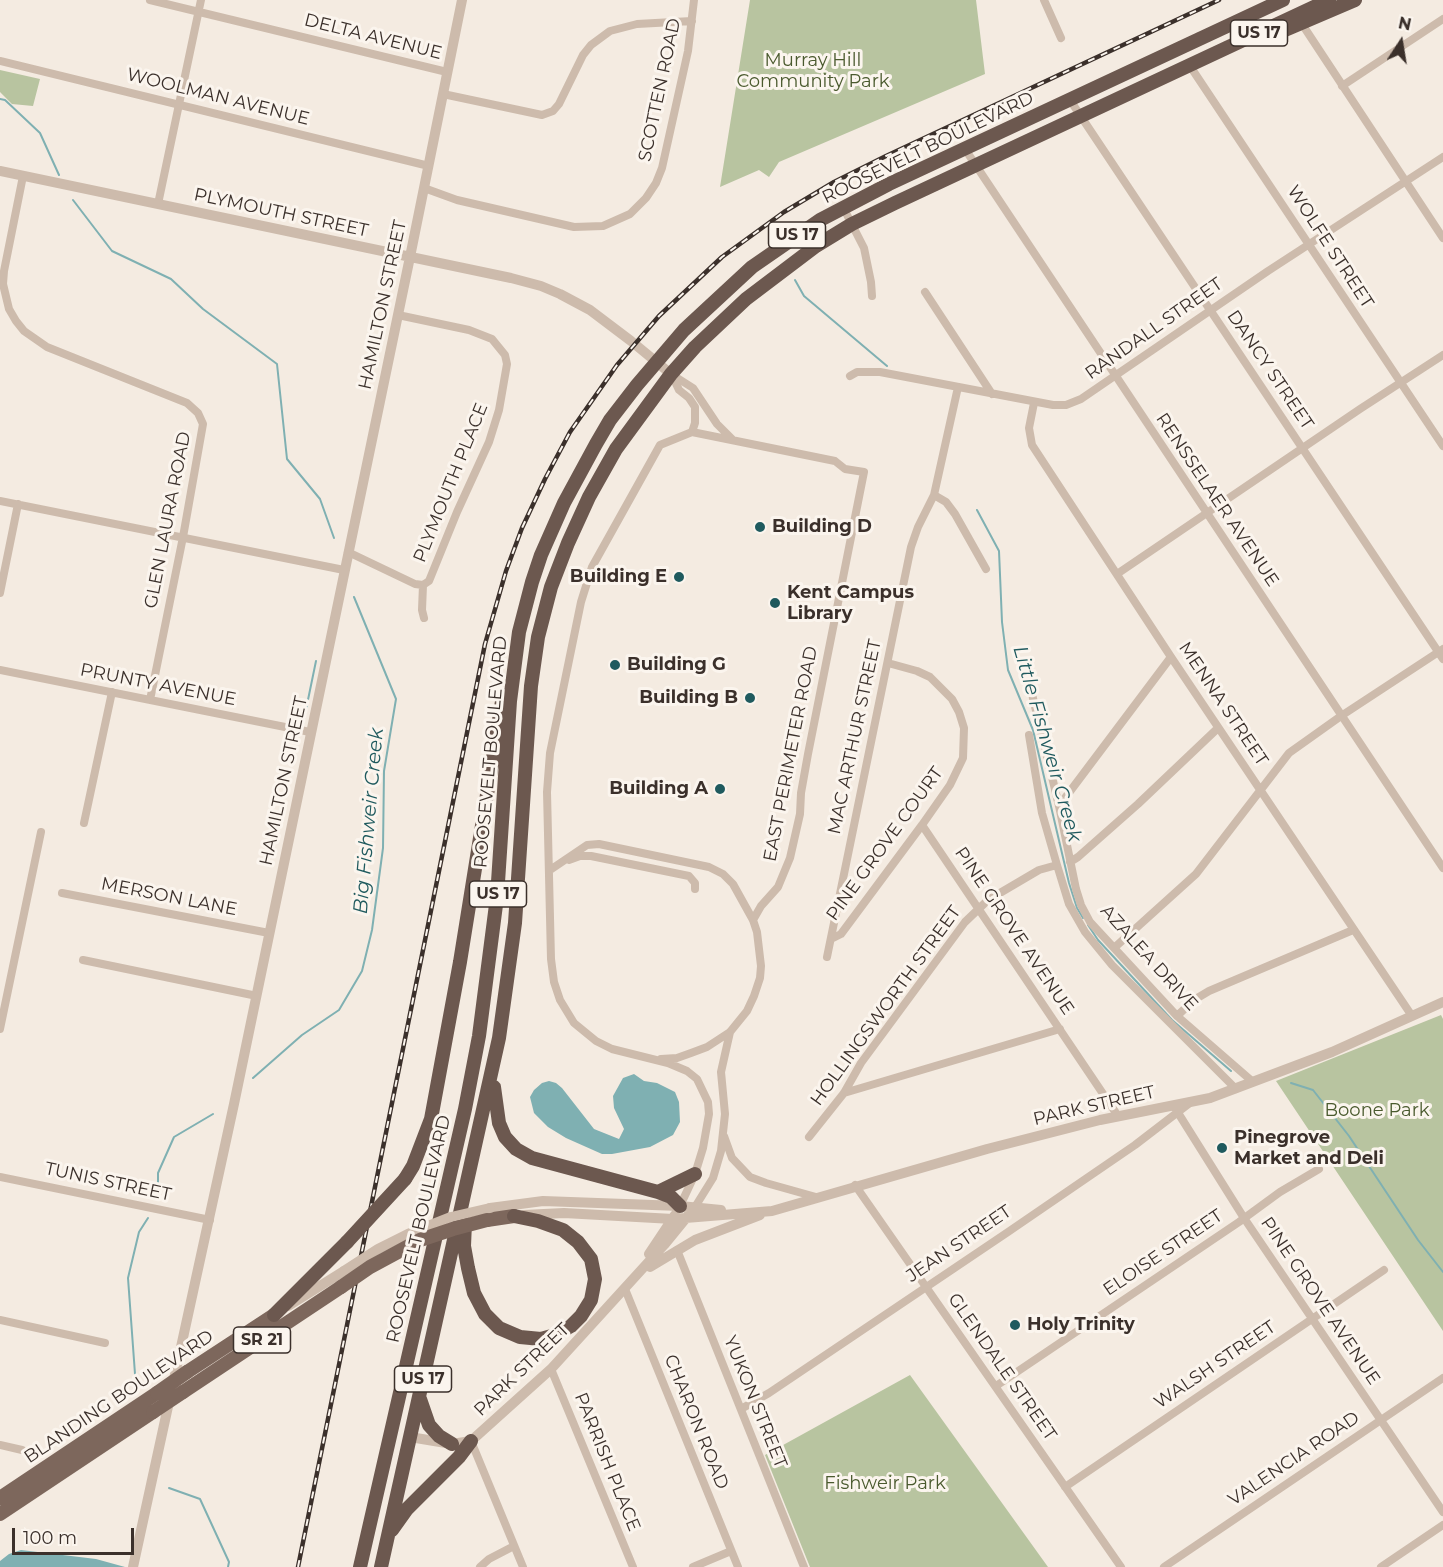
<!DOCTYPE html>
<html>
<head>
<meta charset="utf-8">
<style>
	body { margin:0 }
	#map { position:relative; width:1443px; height:1567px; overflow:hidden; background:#f4ebe1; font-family:Montserrat,sans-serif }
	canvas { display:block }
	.north { position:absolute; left:1371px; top:12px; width:60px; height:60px; -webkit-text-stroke:4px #fbf5ee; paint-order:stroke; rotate:12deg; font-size:16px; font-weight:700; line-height:24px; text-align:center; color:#3b302b }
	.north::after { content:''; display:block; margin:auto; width:21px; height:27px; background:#3b302b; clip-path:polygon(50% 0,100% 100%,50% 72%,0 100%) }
	.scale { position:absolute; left:12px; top:1528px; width:122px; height:27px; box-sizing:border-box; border:3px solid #3b302b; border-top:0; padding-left:8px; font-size:18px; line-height:21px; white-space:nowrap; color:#3b302b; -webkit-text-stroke:4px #fbf5ee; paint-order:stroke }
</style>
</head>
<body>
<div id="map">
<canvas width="1443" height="1567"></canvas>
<div class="north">N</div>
<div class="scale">100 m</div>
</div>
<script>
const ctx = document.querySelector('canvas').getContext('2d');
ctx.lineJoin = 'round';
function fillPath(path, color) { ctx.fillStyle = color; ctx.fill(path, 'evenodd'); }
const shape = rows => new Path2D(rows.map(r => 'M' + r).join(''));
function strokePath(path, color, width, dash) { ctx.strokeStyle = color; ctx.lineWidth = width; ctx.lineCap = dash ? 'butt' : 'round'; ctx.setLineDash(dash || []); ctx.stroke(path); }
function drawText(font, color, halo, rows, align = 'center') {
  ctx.font = font + ' Montserrat,sans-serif'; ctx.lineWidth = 6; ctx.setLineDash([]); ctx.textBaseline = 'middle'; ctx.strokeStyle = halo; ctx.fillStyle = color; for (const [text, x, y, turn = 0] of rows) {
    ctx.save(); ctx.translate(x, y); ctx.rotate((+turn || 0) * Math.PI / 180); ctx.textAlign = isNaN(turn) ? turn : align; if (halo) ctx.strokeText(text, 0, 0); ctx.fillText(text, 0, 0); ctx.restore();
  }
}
fillPath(shape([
	[750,0,976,0,985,74,779,162,769,177,759,170,720,187],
	[0,70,40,79,33,106,12,104,0,92],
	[1441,1015,1443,1019,1443,1331,1276,1081],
	[910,1375,1048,1567,810,1567,765,1455]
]), '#b8c4a0');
fillPath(shape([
	[634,1074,644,1081,657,1083,675,1092,679,1102,680,1122,673,1135,650,1147,612,1154,602,1154,566,1138,548,1127,534,1113,530,1097,534,1090,542,1083,549,1081,556,1083,562,1088,594,1129,619,1139,624,1129,614,1108,613,1096,623,1078],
	[21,1550,96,1559,125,1567,0,1567,0,1561,9,1554]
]), '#7fb0b2');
strokePath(shape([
	[0,99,5,100,40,133,59,175],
	[73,200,112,251,171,279,203,309,277,364,287,459,320,499,334,538],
	[795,280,804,296,887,366],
	[977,510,999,551,1002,622,1008,670,1033,730,1069,883,1077,908,1083,918],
	[288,722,303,724,316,661],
	[1088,925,1098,940,1172,1020,1231,1071],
	[253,1078,302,1035,339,1010,362,971,372,930,383,848,384,771,396,699,354,597],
	[1291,1083,1313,1090,1349,1136,1418,1240,1443,1272],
	[158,1198,158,1173,174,1137,213,1114],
	[135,1374,128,1278,139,1232,148,1218],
	[169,1488,200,1499,229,1562,228,1567]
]), '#7fb0b2', 2);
strokePath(shape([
	[150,0,447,72],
	[1044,0,1061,38],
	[1302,24,1443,238],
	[0,61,429,166],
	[1190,66,1443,446],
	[1342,86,1443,19],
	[443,94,542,115,553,111,559,104,583,55,591,45,610,31,637,24,692,21],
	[1070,100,1443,659],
	[965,149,1443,868],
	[23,176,4,271,3,284,9,309,16,321,24,331,47,347,187,403,198,413,203,424,183,537,150,700],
	[424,188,457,200,574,227,603,226,630,214,646,198,656,183,662,168,688,51,694,0],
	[158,204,201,0],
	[843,207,864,248,871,282,872,296],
	[925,292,992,394],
	[671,374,693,388,717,424,732,439],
	[672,375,679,390,689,398,695,407,695,423,692,432],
	[850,376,857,372,880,372,1053,405,1066,405,1081,399,1268,271,1443,157],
	[1034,403,1029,428,1032,445,1171,657,1412,1016],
	[934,495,946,502,955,514,986,569],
	[0,501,344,570],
	[348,552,415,584,423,585,429,581,457,512,489,442,499,410,507,364,505,355,492,339,469,330,398,315],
	[1117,574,1360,409,1443,355],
	[423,585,422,610,424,618],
	[0,593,18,504],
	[0,670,310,732],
	[1031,690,1059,806,1076,889,1081,905,1090,922,1177,1016,1253,1082],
	[1029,735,1042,813,1057,865,1069,904,1085,932,1112,965,1236,1089],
	[1059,806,1171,657],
	[84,823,112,692],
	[922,825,1118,1116],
	[569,860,580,856,591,856,689,876,695,883,695,889],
	[1070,862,1078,857,1138,804,1218,728],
	[550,870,587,845,599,844,709,867,723,874,733,884,753,920,757,932,761,966,760,978,754,996,747,1011,730,1032,707,1047,691,1053,677,1058,661,1059],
	[62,893,269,933],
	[831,939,841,934,922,825,950,785,963,758,964,728,959,712,952,699,930,677,917,671,888,663],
	[1114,948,1196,874,1289,753,1341,716,1443,649],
	[827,957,911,547,918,527,934,495,958,387],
	[83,960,257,996],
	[1177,1016,1194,1000,1209,991,1353,930],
	[0,1029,41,832],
	[844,1093,1060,1029],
	[1175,1108,1244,1218,1443,1512],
	[724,1136,732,1158,750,1177,766,1183,816,1197],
	[809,1137,844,1093,861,1063,965,922,988,900,1039,870,1057,865],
	[0,1177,210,1220],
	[855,1185,1121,1567],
	[680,1206,695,1174,703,1148,709,1114,708,1102,697,1079,687,1071,668,1063,612,1049,596,1041,574,1023,560,1000,554,982,551,959,547,792,550,753,581,602,592,567,660,445,692,432,835,461,845,469,864,472,808,754,801,793,800,814,790,858,778,887,761,906,753,920],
	[695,1207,713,1178,721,1151,725,1114,721,1072,730,1032],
	[677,1250,804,1567],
	[625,1289,738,1567],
	[0,1320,105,1343],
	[551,1369,633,1567],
	[996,1386,1239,1222,1280,1192,1319,1169],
	[741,1409,769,1393,1008,1232,1135,1145,1191,1102],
	[471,1441,523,1567],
	[0,1445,22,1450],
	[1065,1487,1384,1270],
	[480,1567,489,1559,514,1546],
	[693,1567,731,1551],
	[1164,1567,1443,1378],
	[1381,1567,1443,1525]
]), '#cdbbac', 8);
strokePath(shape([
	[0,171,511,278,541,286,560,294,590,310,631,341,671,374],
	[490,1208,543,1201,680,1206,721,1210],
	[524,1215,564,1213,673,1219,772,1211,987,1149,1100,1120,1210,1098,1332,1052,1443,1002],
	[649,1254,675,1215],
	[650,1267,695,1240,760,1215],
	[288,1306,344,1271],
	[410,1437,452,1444,471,1441,551,1369,664,1245,695,1207],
	[133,1567,234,1104,410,257,462,0]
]), '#cdbbac', 10);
strokePath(shape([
	[487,1220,514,1216],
	[187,1372,274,1315],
	[183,1392,341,1287],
	[0,1498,157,1393],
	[0,1514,153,1412]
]), '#7d675c', 14);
strokePath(shape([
	[1273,35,1355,0],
	[494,1087,499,1123,505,1137,516,1149,532,1158,658,1192,671,1197,680,1206],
	[405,1179,413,1166,431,1119,460,962,503,695],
	[658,1192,695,1174],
	[465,1223,464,1246,468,1268,474,1293,485,1314,499,1328,520,1337,541,1339,555,1335,571,1326,581,1316,591,1300,595,1279,591,1259,578,1242,563,1230,538,1221,514,1216],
	[274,1315,347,1242],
	[420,1399,429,1425,439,1436,452,1444],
	[392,1530,407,1509,459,1457,471,1441],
	[360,1567,465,1109,479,1036,497,897,510,701,519,632,532,582,541,555,564,503,596,444,610,420,637,385,684,330,752,267,820,220,889,184,1283,0],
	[381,1567,499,1038,515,923,531,686,538,637,551,587,568,543,589,497,616,449,671,374,695,347,746,299,816,246,852,224,895,203,1329,0]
]), '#6c584f', 14);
const rail = shape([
	[298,1567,485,644,506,571,522,528,545,479,570,432,617,365,659,316,722,257,784,212,834,182,886,156,1219,0]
]);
strokePath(rail, '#3b302b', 4.5);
strokePath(rail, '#fbf5ee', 2, [7]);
strokePath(shape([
	[344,1271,378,1249,408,1234,451,1217,490,1208]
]), '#cdbbac', 10);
strokePath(shape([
	[341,1287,370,1267,420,1240,453,1229,487,1220],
	[157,1393,187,1372],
	[153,1412,183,1392]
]), '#7d675c', 14);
strokePath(shape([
	[347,1242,405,1179]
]), '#6c584f', 14);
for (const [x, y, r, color] of [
	[760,527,6,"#1f5a5e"],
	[679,577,6,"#1f5a5e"],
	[775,603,6,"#1f5a5e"],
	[615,665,6,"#1f5a5e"],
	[750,698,6,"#1f5a5e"],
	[720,789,6,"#1f5a5e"],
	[1222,1148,6,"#1f5a5e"],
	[1015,1325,6,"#1f5a5e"]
]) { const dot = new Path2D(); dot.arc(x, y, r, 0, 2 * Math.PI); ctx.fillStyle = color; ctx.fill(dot); strokePath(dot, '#fbf5ee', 2); }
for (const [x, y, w] of [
	[1259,33,57],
	[797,235,57],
	[498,894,57],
	[262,1340,57],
	[423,1379,57]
]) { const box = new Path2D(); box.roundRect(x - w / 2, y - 13, w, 26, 4.5); ctx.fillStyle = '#fbf5ee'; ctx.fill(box); strokePath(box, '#3b302b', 1.5); }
drawText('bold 16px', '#3b302b', null, [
	["US 17",1259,33],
	["US 17",797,235],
	["US 17",498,894],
	["SR 21",262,1340],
	["US 17",423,1379]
]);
drawText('18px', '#3b302b', '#fbf5ee', [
	["DELTA AVENUE",373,37,14],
	["SCOTTEN ROAD",660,90,-78],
	["WOOLMAN AVENUE",218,97,14],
	["ROOSEVELT BOULEVARD",928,148,-26],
	["PLYMOUTH STREET",281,213,12],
	["WOLFE STREET",1330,247,57],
	["HAMILTON STREET",383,305,-78],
	["RANDALL STREET",1154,329,-35],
	["DANCY STREET",1270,370,56],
	["PLYMOUTH PLACE",451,483,-68],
	["RENSSELAER AVENUE",1217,500,56],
	["GLEN LAURA ROAD",168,520,-79],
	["PRUNTY AVENUE",158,685,11],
	["MENNA STREET",1223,704,56],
	["MAC ARTHUR STREET",855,737,-78],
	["ROOSEVELT BOULEVARD",491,752,-85],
	["EAST PERIMETER ROAD",791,754,-79],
	["HAMILTON STREET",284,781,-78],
	["PINE GROVE COURT",885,844,-54],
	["MERSON LANE",169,897,11],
	["PINE GROVE AVENUE",1014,931,56],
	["AZALEA DRIVE",1149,958,48],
	["HOLLINGSWORTH STREET",886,1006,-54],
	["PARK STREET",1094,1106,-13],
	["TUNIS STREET",108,1182,12],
	["ROOSEVELT BOULEVARD",419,1229,-77],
	["JEAN STREET",959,1244,-34],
	["ELOISE STREET",1163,1253,-34],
	["PINE GROVE AVENUE",1320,1301,56],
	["WALSH STREET",1215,1365,-34],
	["GLENDALE STREET",1002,1367,55],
	["PARK STREET",522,1370,-44],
	["BLANDING BOULEVARD",119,1397,-34],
	["YUKON STREET",755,1402,68],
	["CHARON ROAD",696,1422,68],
	["VALENCIA ROAD",1294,1459,-34],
	["PARRISH PLACE",607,1462,68]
]);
drawText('18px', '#4a5a2e', '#fbf5ee', [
	["Murray Hill",813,61],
	["Community Park",813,82],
	["Boone Park",1377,1111],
	["Fishweir Park",885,1484]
]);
drawText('bold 18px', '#3b302b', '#fbf5ee', [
	["Building D",772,527],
	["Building E",667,577,"right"],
	["Kent Campus",787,593],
	["Library",787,614],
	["Building G",627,665],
	["Building B",738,698,"right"],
	["Building A",708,789,"right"],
	["Pinegrove",1234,1138],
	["Market and Deli",1234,1159],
	["Holy Trinity",1027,1325]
], 'left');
drawText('italic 20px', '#1f5a5e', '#fbf5ee', [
	["Little Fishweir Creek",1047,744,74],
	["Big Fishweir Creek",369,821,-85]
]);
</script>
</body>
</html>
